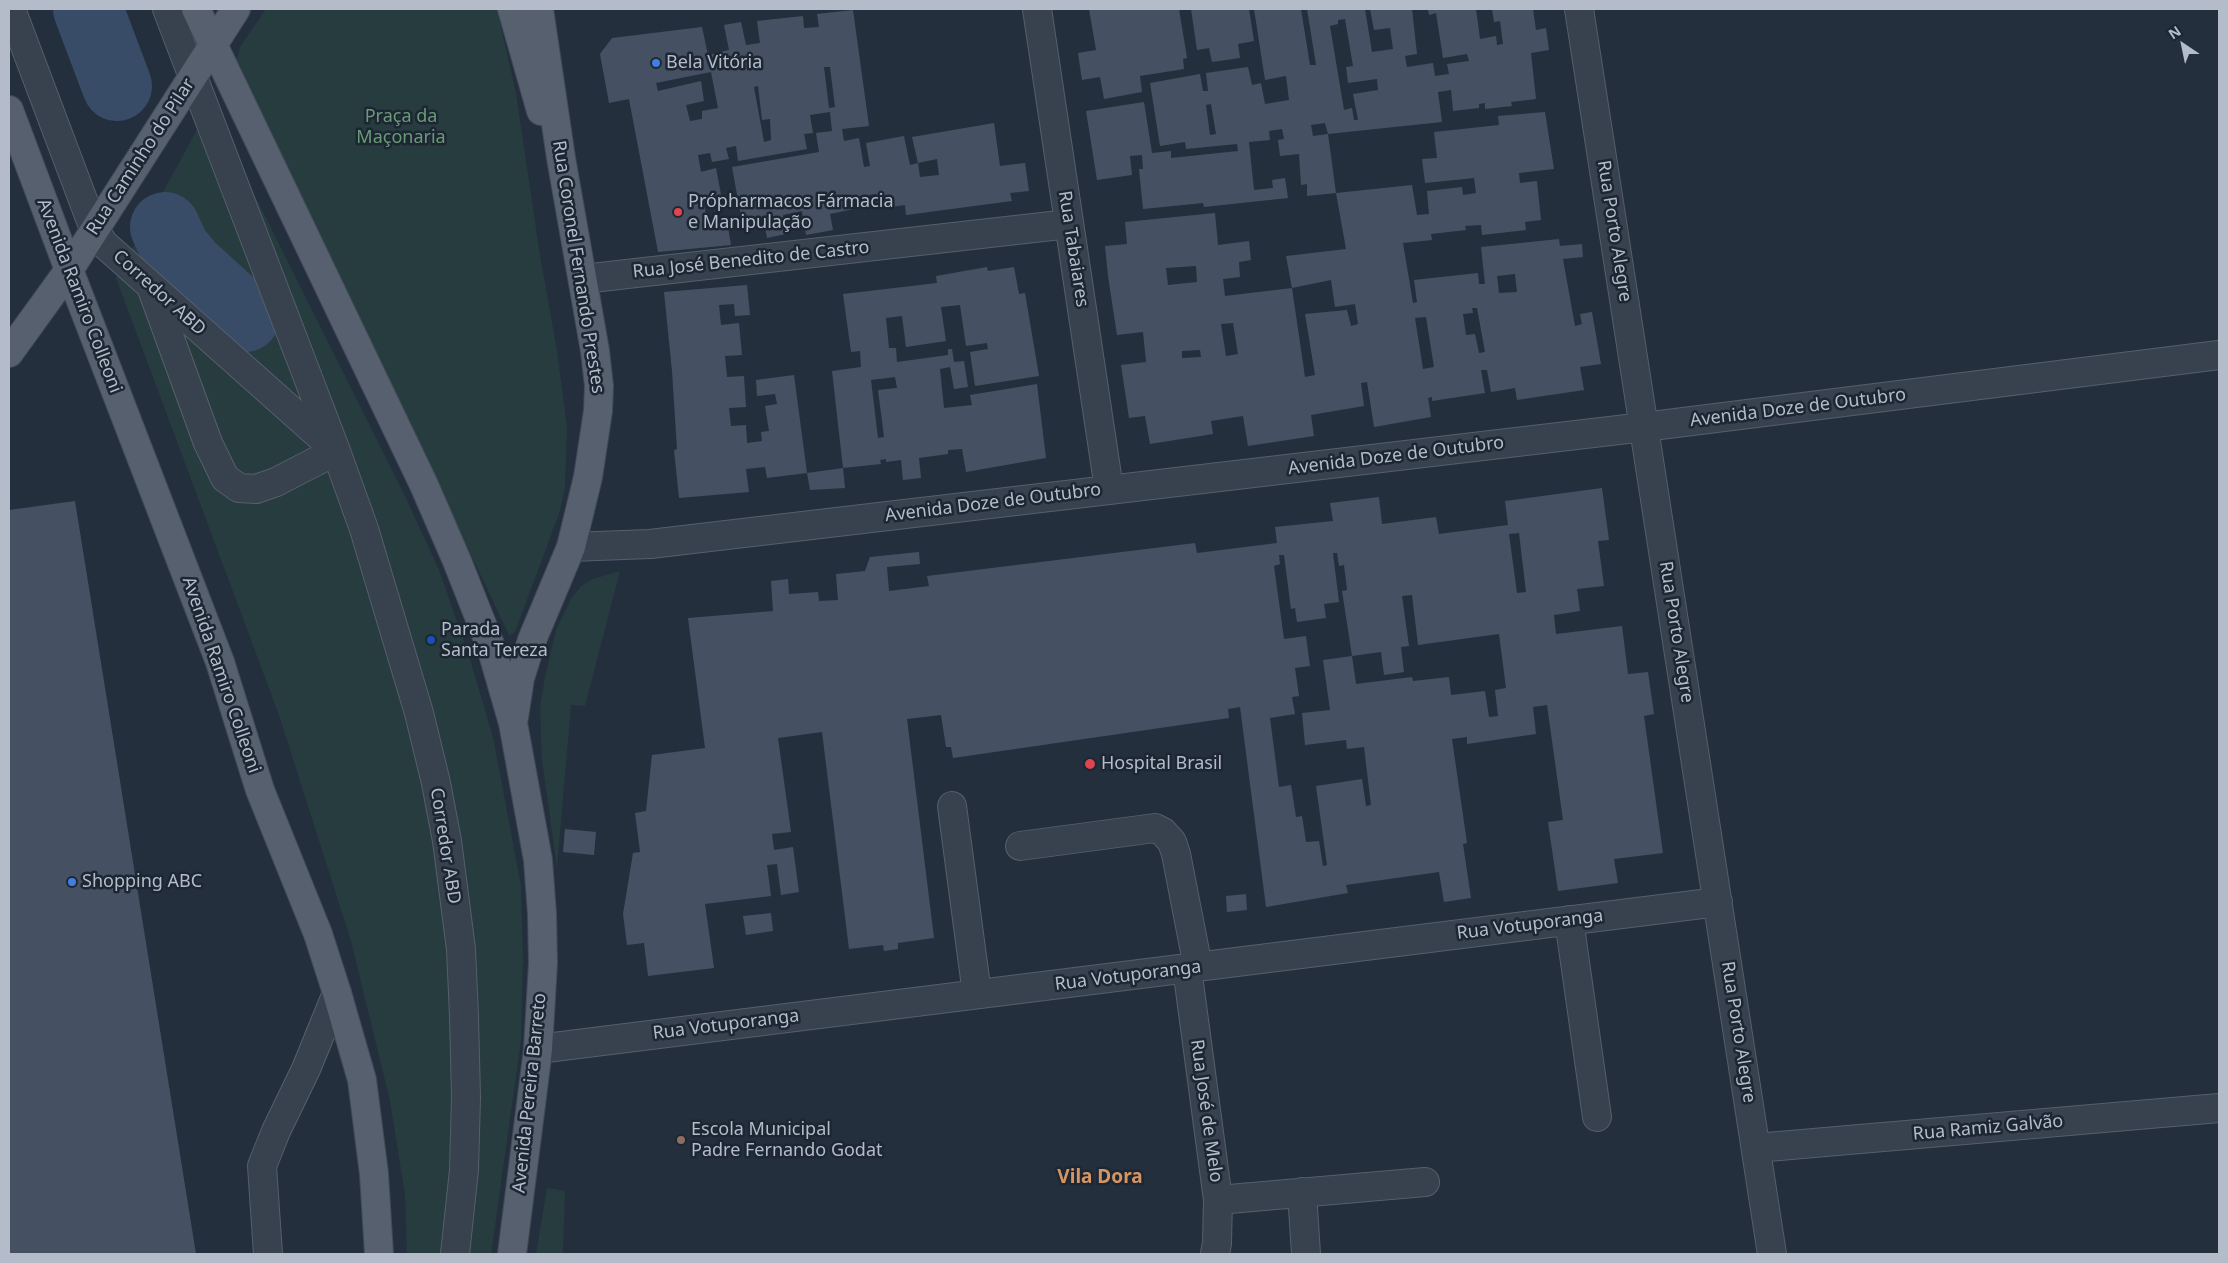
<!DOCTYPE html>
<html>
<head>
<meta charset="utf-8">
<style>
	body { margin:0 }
	#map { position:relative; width:2228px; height:1263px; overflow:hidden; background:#242f3e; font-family:"Noto Sans",sans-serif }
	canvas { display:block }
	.frame { position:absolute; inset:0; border:10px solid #b4bcc9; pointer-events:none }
	.north { position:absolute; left:2158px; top:20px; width:50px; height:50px; -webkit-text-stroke:4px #1d2633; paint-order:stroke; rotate:326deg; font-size:14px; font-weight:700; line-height:20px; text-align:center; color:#b4bcc9 }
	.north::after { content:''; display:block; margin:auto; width:18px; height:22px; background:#b4bcc9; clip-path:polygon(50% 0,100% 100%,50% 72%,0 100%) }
</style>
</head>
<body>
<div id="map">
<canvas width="2228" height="1263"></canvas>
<div class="frame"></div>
<div class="north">N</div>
</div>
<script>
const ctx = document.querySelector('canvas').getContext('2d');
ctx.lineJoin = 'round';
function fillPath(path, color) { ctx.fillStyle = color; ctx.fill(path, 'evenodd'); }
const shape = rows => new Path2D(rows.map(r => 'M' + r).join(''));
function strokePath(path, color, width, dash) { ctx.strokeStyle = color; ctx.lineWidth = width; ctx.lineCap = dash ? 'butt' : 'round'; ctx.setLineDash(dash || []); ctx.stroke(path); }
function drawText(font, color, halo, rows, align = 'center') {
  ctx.font = font + ' "Noto Sans",sans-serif'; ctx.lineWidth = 5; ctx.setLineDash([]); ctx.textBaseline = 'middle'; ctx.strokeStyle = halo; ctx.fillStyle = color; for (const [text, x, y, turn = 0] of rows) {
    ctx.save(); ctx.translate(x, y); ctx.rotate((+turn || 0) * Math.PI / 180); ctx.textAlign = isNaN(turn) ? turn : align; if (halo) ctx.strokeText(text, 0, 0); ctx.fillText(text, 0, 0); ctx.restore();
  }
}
fillPath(shape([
	[266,9,497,9,516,93,539,249,557,351,567,427,565,487,560,511,515,632,509,635,237,60,240,47],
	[210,106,405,496,439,570,468,653,493,737,521,886,523,958,521,1041,491,1254,407,1254,405,1195,390,1101,351,941,279,715,116,278],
	[620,571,585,706,571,705,557,868,542,760,540,707,545,677,556,630,571,599,581,586,593,579],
	[547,1188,565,1191,563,1254,536,1254]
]), '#263c3f');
strokePath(shape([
	[88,9,117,86],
	[165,227,175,249,191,268,245,317]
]), '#394c67', 70);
fillPath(shape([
	[1089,9,1179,9,1187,58,1183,59,1184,69,1140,76,1142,92,1104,99,1100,77,1082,80,1078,53,1096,50],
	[1191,9,1249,9,1254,41,1238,44,1240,58,1212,62,1209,48,1197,50],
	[1254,9,1301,9,1310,65,1316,65,1307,9,1365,9,1372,52,1393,49,1390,28,1374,30,1370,9,1412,9,1417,54,1405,56,1407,67,1433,63,1435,76,1449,74,1447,64,1469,61,1467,54,1443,58,1436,13,1429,15,1428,9,1476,9,1480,39,1496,36,1497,45,1503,44,1500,21,1494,22,1492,9,1533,9,1536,30,1546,28,1549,50,1531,53,1536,99,1511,102,1512,106,1485,109,1485,103,1479,104,1479,108,1453,111,1451,90,1438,92,1442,122,1328,134,1336,193,1412,185,1417,215,1429,214,1427,191,1462,187,1463,195,1476,193,1474,178,1425,183,1422,159,1437,158,1434,132,1499,125,1498,116,1545,112,1554,169,1519,173,1520,183,1537,181,1541,220,1525,222,1526,230,1482,235,1481,225,1465,226,1466,230,1431,234,1432,240,1403,243,1413,303,1417,302,1414,280,1478,273,1479,284,1485,284,1481,247,1559,239,1560,246,1582,244,1583,257,1563,259,1575,326,1582,324,1580,314,1592,312,1601,364,1580,367,1584,390,1517,400,1515,388,1491,392,1487,370,1481,370,1485,393,1432,401,1432,397,1428,398,1431,417,1374,427,1367,382,1361,383,1364,406,1311,415,1314,436,1248,446,1243,416,1211,421,1213,434,1150,444,1145,416,1129,418,1121,365,1146,362,1143,332,1117,335,1108,276,1105,246,1127,244,1125,222,1215,213,1218,245,1249,241,1251,260,1239,262,1240,277,1223,279,1225,296,1292,288,1305,377,1315,375,1305,314,1347,310,1351,326,1358,324,1355,304,1335,307,1331,280,1292,288,1286,256,1346,249,1336,193,1307,196,1307,184,1301,185,1299,154,1280,156,1278,140,1284,139,1282,129,1269,131,1270,140,1249,142,1254,190,1273,188,1272,180,1285,178,1288,198,1204,207,1203,203,1143,209,1139,169,1143,169,1142,155,1130,156,1132,175,1097,180,1086,111,1144,102,1152,153,1171,151,1171,158,1238,151,1237,144,1186,149,1185,142,1160,146,1150,83,1200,74,1203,91,1208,91,1206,73,1248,67,1252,85,1261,83,1265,104,1289,100,1286,76,1265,80],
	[1345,19,1353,66,1346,67,1348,83,1377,79,1378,90,1353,94,1358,120,1354,120,1352,108,1344,110,1330,26,1338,24,1338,20],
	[1211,104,1216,134,1210,135,1206,105],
	[1325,123,1328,134,1313,136,1311,125],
	[1196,266,1197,282,1168,285,1166,268],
	[1515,274,1517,292,1499,293,1497,276],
	[1472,308,1477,308,1485,352,1479,353,1475,334,1466,335,1463,314,1473,313],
	[1426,317,1434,367,1423,369,1415,318],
	[1233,323,1238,354,1226,356,1221,324],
	[1200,350,1201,357,1182,358,1182,351],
	[853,10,869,126,842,129,844,141,859,138,864,167,870,166,866,143,904,136,910,165,918,163,920,177,939,175,937,159,918,163,912,137,994,123,1000,166,1025,163,1029,191,1010,193,1012,201,906,215,905,205,878,209,876,194,861,196,863,207,830,214,833,230,806,235,802,211,783,215,786,234,767,238,763,218,742,222,732,167,819,152,816,133,832,131,830,112,810,115,813,133,804,134,807,149,738,161,736,146,726,148,729,159,712,162,710,153,698,155,701,172,716,168,722,200,704,204,708,225,727,221,731,245,658,252,629,99,609,103,600,54,612,38,702,27,708,55,729,50,724,25,741,22,746,45,760,43,757,21,803,16,804,28,819,27,817,14],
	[824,67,830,67,835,107,829,108],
	[711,72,718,108,702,111,702,119,690,121,686,105,704,101,701,81,658,91,656,83],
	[758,86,762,120,770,119,771,140,764,142,754,87],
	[987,267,988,271,1014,267,1019,294,1025,293,1039,376,975,386,970,352,988,349,987,343,966,346,960,305,941,307,946,341,906,347,902,316,886,318,889,348,896,348,897,362,948,355,948,349,952,349,954,362,964,361,968,387,954,389,950,367,940,369,944,408,972,405,970,395,1037,384,1046,458,966,472,962,449,948,450,948,454,919,458,921,478,903,480,901,460,886,462,886,459,880,460,881,464,843,468,845,488,810,490,807,473,767,478,765,467,746,469,749,492,679,498,674,450,677,449,672,371,664,292,747,285,750,315,735,316,734,304,719,305,721,325,739,323,742,355,725,356,727,377,744,376,746,407,729,408,731,426,746,425,747,443,762,441,761,432,769,431,765,406,777,404,775,394,757,396,756,380,794,375,807,473,843,468,832,371,861,367,860,351,851,352,843,294,937,283,936,276],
	[895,377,897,388,878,390,884,437,878,438,871,380],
	[1602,488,1609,540,1598,541,1604,586,1577,589,1580,611,1554,615,1556,634,1622,626,1628,674,1648,672,1654,714,1644,716,1663,853,1614,859,1618,883,1558,891,1548,822,1563,820,1547,705,1533,707,1536,734,1467,744,1467,737,1452,739,1467,843,1463,844,1471,898,1444,902,1439,872,1346,885,1348,893,1266,907,1240,707,1228,709,1229,718,953,758,951,747,946,747,941,715,907,719,934,938,898,943,898,949,884,951,883,945,849,949,822,732,778,738,791,832,772,834,774,850,793,847,799,892,781,895,777,864,767,865,771,896,705,904,714,968,648,976,644,943,627,945,623,914,633,853,640,852,635,813,646,811,652,755,705,748,688,618,773,611,771,581,788,579,789,594,818,592,819,601,838,600,836,574,865,571,870,557,919,552,920,564,887,567,889,591,929,586,927,576,1195,543,1197,553,1277,543,1275,527,1333,521,1330,503,1379,497,1382,524,1436,517,1439,534,1508,525,1505,501],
	[1519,533,1526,592,1517,593,1509,534],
	[1333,553,1337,553,1339,566,1344,565,1347,590,1342,591,1352,656,1381,652,1384,675,1404,672,1401,647,1409,646,1402,596,1412,595,1418,645,1499,634,1506,688,1495,690,1498,716,1489,717,1485,691,1451,695,1449,677,1413,681,1412,677,1356,684,1352,656,1323,660,1330,710,1302,713,1305,745,1346,740,1347,749,1364,747,1371,805,1366,806,1362,779,1316,786,1327,865,1323,866,1319,841,1306,842,1302,816,1296,817,1291,785,1279,787,1270,718,1295,714,1292,697,1299,696,1295,668,1310,666,1306,636,1284,639,1274,566,1280,564,1279,555,1284,555,1291,609,1295,608,1297,622,1326,618,1324,604,1339,602],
	[75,501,196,1254,9,1254,9,510],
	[565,829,596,832,594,855,563,852],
	[1246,894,1247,910,1227,912,1226,896],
	[771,913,773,931,746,935,743,916]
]), '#455162');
const minor = shape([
	[11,9,94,229,104,244,331,446],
	[167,9,336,451,364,529,419,713,436,783,447,841,461,949,464,1016,466,1097,464,1170,455,1254],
	[1037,9,1109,489],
	[1579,9,1772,1254],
	[583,279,1069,224],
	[152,289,208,443,225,478,239,488,256,489,276,482,336,451],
	[571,547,650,544,1644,427,2219,355],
	[952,806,977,994],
	[1020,846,1155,828,1163,832,1172,842,1176,854,1198,967],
	[1569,920,1597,1117],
	[1187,968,1218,1200,1217,1243,1215,1254],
	[538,1049,1718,902],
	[1756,1148,2219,1108],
	[1302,1192,1306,1254],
	[1218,1200,1425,1182],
	[268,1254,262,1166,276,1131,306,1069,337,993]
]);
const major = shape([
	[196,9,424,485,457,561,491,647,513,723,538,860,542,914,543,963,538,1049,512,1254],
	[512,9,541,111],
	[9,110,69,270,220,662,260,790,318,934,337,993,362,1080,374,1174,379,1254],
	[9,353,69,270,236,9],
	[514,717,520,678,532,640,571,547,588,477,598,411,599,386,595,351,561,158,539,9]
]);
strokePath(minor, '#565f6c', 30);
strokePath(major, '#414a57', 30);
strokePath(minor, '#38414e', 28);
strokePath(major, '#56606e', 28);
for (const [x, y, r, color] of [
	[656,63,5,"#3f7fe0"],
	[678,212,5,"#e0444e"],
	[431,640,5,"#1a4fb4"],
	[1090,764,6,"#e0444e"],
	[72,882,5,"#3f7fe0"],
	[681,1140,5,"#8d6e63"]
]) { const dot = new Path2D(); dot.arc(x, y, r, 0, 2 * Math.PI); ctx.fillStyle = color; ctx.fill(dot); strokePath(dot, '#1d2633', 2); }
drawText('18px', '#b4bcc9', '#1d2633', [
	["Bela Vitória",666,63],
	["Própharmacos Fármacia",688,202],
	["e Manipulação",688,223],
	["Parada",441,630],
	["Santa Tereza",441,651],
	["Hospital Brasil",1101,764],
	["Shopping ABC",82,882],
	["Escola Municipal",691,1130],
	["Padre Fernando Godat",691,1151]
], 'left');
drawText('18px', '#6b9a76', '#1d2633', [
	["Praça da",401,117],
	["Maçonaria",401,138]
]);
drawText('18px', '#b4bcc9', '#1d2633', [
	["Rua Caminho do Pilar",141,157,-57],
	["Rua Porto Alegre",1614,231,81],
	["Rua Tabaiares",1073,249,81],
	["Rua José Benedito de Castro",751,260,-6],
	["Rua Coronel Fernando Prestes",578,267,81],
	["Corredor ABD",159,293,42],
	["Avenida Ramiro Colleoni",79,296,69],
	["Avenida Doze de Outubro",1798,408,-7],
	["Avenida Doze de Outubro",1396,456,-7],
	["Avenida Doze de Outubro",993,503,-7],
	["Rua Porto Alegre",1676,632,81],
	["Avenida Ramiro Colleoni",221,675,71],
	["Corredor ABD",445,846,81],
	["Rua Votuporanga",1530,925,-7],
	["Rua Votuporanga",1128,976,-7],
	["Rua Votuporanga",726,1025,-7],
	["Rua Porto Alegre",1738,1032,81],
	["Avenida Pereira Barreto",530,1093,-84],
	["Rua José de Melo",1206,1111,82],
	["Rua Ramiz Galvão",1988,1128,-5]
]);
drawText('bold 19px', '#d59563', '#1d2633', [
	["Vila Dora",1100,1178]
]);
</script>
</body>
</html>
